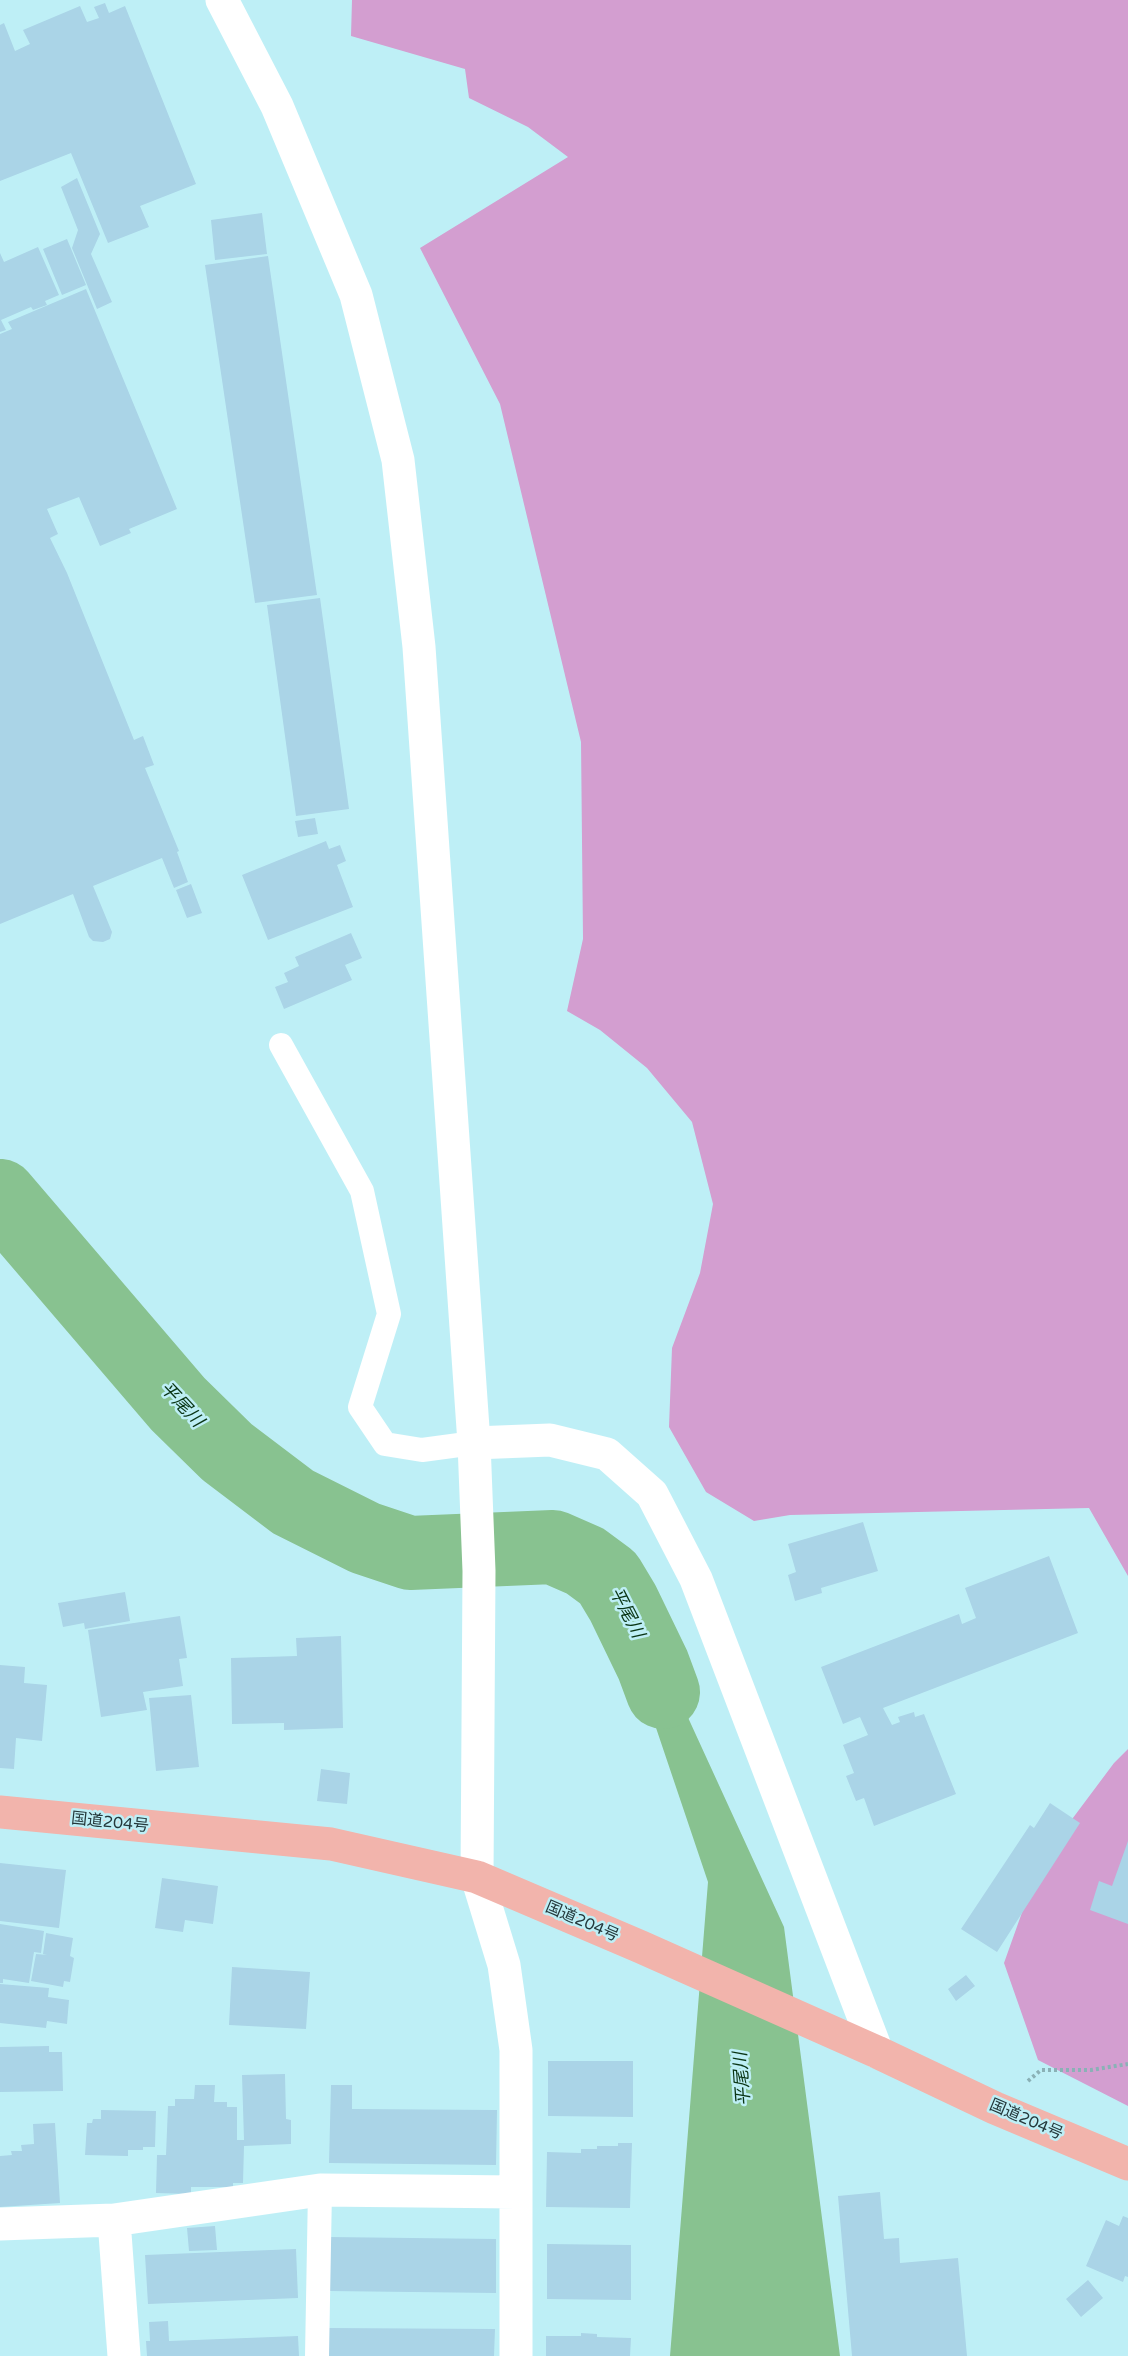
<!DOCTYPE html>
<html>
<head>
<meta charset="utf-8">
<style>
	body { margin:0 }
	canvas { display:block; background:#beeff6 }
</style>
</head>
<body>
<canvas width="1128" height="2356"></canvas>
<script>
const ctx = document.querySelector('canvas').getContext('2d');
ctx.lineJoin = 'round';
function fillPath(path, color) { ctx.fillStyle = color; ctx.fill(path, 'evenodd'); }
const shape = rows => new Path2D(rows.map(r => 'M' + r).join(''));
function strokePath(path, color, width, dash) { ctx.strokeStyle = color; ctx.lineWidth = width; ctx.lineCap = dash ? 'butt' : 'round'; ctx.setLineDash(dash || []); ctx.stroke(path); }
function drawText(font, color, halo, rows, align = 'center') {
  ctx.font = font + ' "Varela Round","Noto Sans JP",sans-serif'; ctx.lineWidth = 5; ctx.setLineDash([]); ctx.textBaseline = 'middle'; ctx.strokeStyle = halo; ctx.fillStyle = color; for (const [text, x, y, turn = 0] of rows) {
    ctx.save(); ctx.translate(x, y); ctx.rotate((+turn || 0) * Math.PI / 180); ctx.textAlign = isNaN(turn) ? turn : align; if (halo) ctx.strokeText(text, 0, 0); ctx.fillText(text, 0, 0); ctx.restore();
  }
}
fillPath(shape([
	[352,0,1128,0,1128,1576,1089,1508,790,1515,754,1521,706,1492,669,1427,672,1348,700,1273,713,1204,692,1122,647,1068,600,1030,567,1011,583,939,581,742,500,404,420,248,568,157,528,127,469,98,465,69,351,36],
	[1128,1749,1128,2106,1038,2060,1004,1963,1040,1862,1114,1763]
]), '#d39ed0');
fillPath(shape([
	[624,1600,663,1663,784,1927,840,2356,670,2356,708,1882,621,1624,619,1602]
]), '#88c290');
strokePath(shape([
	[0,1196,178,1404,227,1452,293,1502,365,1538,410,1553,553,1547,585,1561,608,1578,623,1603,653,1665,663,1692]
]), '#88c290', 74);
fillPath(shape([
	[105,3,109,13,125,6,196,184,140,206,149,227,108,243,71,153,0,181,0,25,4,23,15,51,30,44,23,30,80,6,87,22,99,18,94,7],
	[77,178,100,234,91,254,112,302,97,309,72,248,78,230,61,187],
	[262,213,267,254,215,260,211,220],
	[67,239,86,285,62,295,43,249],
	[38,247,59,295,45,301,47,305,33,310,31,307,1,320,6,330,0,332,0,253,4,262],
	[268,256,317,595,255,603,205,265],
	[86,289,177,509,129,529,131,533,100,546,79,497,47,509,58,534,50,538,67,573,134,740,143,736,154,765,145,768,179,851,177,852,188,882,174,888,162,858,93,886,112,932,110,939,103,942,93,941,89,937,73,894,0,924,0,334,12,329,8,322],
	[320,598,349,809,296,816,267,605],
	[315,818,318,834,298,837,295,821],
	[326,841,329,849,340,845,346,861,337,865,353,907,268,940,242,875],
	[191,884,202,913,187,918,176,890],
	[351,933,362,958,345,965,352,980,284,1009,275,987,288,982,284,973,299,966,295,957],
	[863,1522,878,1571,821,1588,822,1593,795,1601,788,1575,796,1572,788,1544],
	[1049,1556,1078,1633,883,1708,892,1725,900,1722,898,1717,914,1712,915,1717,924,1714,956,1794,874,1826,864,1798,856,1801,846,1776,854,1773,843,1745,868,1735,860,1717,843,1724,821,1667,959,1614,962,1624,976,1618,965,1588],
	[125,1592,130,1621,85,1629,84,1623,63,1627,58,1603],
	[180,1616,187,1658,179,1659,183,1686,143,1692,147,1710,101,1717,88,1630],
	[341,1636,343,1728,284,1730,284,1723,232,1724,231,1658,297,1656,296,1638],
	[0,1665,25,1667,24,1683,47,1685,42,1741,16,1738,14,1769,0,1768],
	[191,1695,199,1767,156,1771,149,1698],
	[321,1769,350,1773,347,1804,317,1801],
	[1050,1803,1080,1823,997,1952,961,1929,1030,1825,1034,1828],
	[1128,1841,1128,1924,1090,1910,1099,1881,1112,1886],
	[0,1863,66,1870,59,1928,0,1921],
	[162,1878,218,1886,213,1924,185,1920,183,1932,155,1928],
	[0,1924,44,1931,41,1953,34,1952,29,1983,3,1979,3,1983,0,1983],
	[46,1933,73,1938,70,1956,74,1958,70,1982,64,1981,63,1987,31,1981,36,1954,47,1955,43,1954],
	[232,1967,310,1972,306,2029,229,2025],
	[966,1975,975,1986,956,2001,948,1989],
	[0,1984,49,1988,48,1997,69,2000,67,2024,47,2021,46,2028,0,2023],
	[49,2046,49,2052,62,2052,63,2091,0,2092,0,2047],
	[548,2061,633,2061,633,2117,548,2116],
	[285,2074,286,2119,291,2120,291,2144,244,2146,243,2183,233,2183,233,2187,191,2187,191,2194,156,2193,157,2155,166,2155,168,2106,175,2106,175,2099,194,2099,195,2085,215,2085,214,2102,227,2102,227,2107,237,2107,237,2140,244,2140,242,2075],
	[331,2085,352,2085,352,2109,497,2110,496,2165,329,2163],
	[101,2110,156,2111,155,2147,143,2147,143,2150,128,2150,128,2156,85,2155,87,2123,92,2123,93,2119,101,2119],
	[55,2123,60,2203,0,2207,0,2156,12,2155,11,2151,22,2151,21,2145,34,2144,33,2124],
	[618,2143,632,2143,630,2208,546,2207,547,2152,581,2153,581,2149,597,2149,597,2146,618,2146],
	[880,2192,884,2239,899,2238,900,2263,958,2258,967,2356,852,2356,838,2196],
	[1123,2216,1128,2218,1128,2277,1125,2276,1123,2282,1086,2266,1106,2220,1119,2226],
	[215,2226,217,2250,189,2251,187,2228],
	[329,2237,496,2239,496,2293,328,2291],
	[547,2244,631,2245,631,2300,547,2299],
	[296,2249,298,2298,148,2304,145,2255],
	[1088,2280,1103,2298,1081,2317,1066,2299],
	[168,2321,169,2341,298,2336,299,2356,147,2356,146,2341,150,2341,149,2322],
	[328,2328,495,2329,494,2356,328,2356],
	[581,2333,597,2334,597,2337,631,2338,630,2356,546,2356,546,2336,581,2336]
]), '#aad4e7');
strokePath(shape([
	[1028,2081,1041,2070,1091,2070,1128,2064]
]), '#8ab1b6', 4, [3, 3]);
strokePath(shape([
	[281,1045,362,1191,389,1314,360,1407,385,1444,422,1450,474,1443],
	[317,2356,320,2190]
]), '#fff', 24);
strokePath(shape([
	[474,1443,550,1440,607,1454,652,1494,696,1579,877,2052],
	[477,1877,504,1965,516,2050,516,2356],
	[114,2220,320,2190,516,2192],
	[0,2224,114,2220,124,2356]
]), '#fff', 33);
strokePath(shape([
	[222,0,277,106,356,295,398,460,419,647,474,1443,479,1571,477,1877]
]), '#fff', 33);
strokePath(shape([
	[0,1812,331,1844,477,1877,641,1947,877,2052,995,2108,1128,2164]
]), '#f2b4ac', 33);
drawText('16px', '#24383b', '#beeff6', [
	["国道204号",110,1823,6],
	["国道204号",582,1922,23],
	["国道204号",1026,2120,23]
]);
drawText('italic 18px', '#0a3515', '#beeff6', [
	["平尾川",181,1405,47],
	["平尾川",626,1613,63],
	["平尾川",743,2079,-94]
]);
</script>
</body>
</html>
